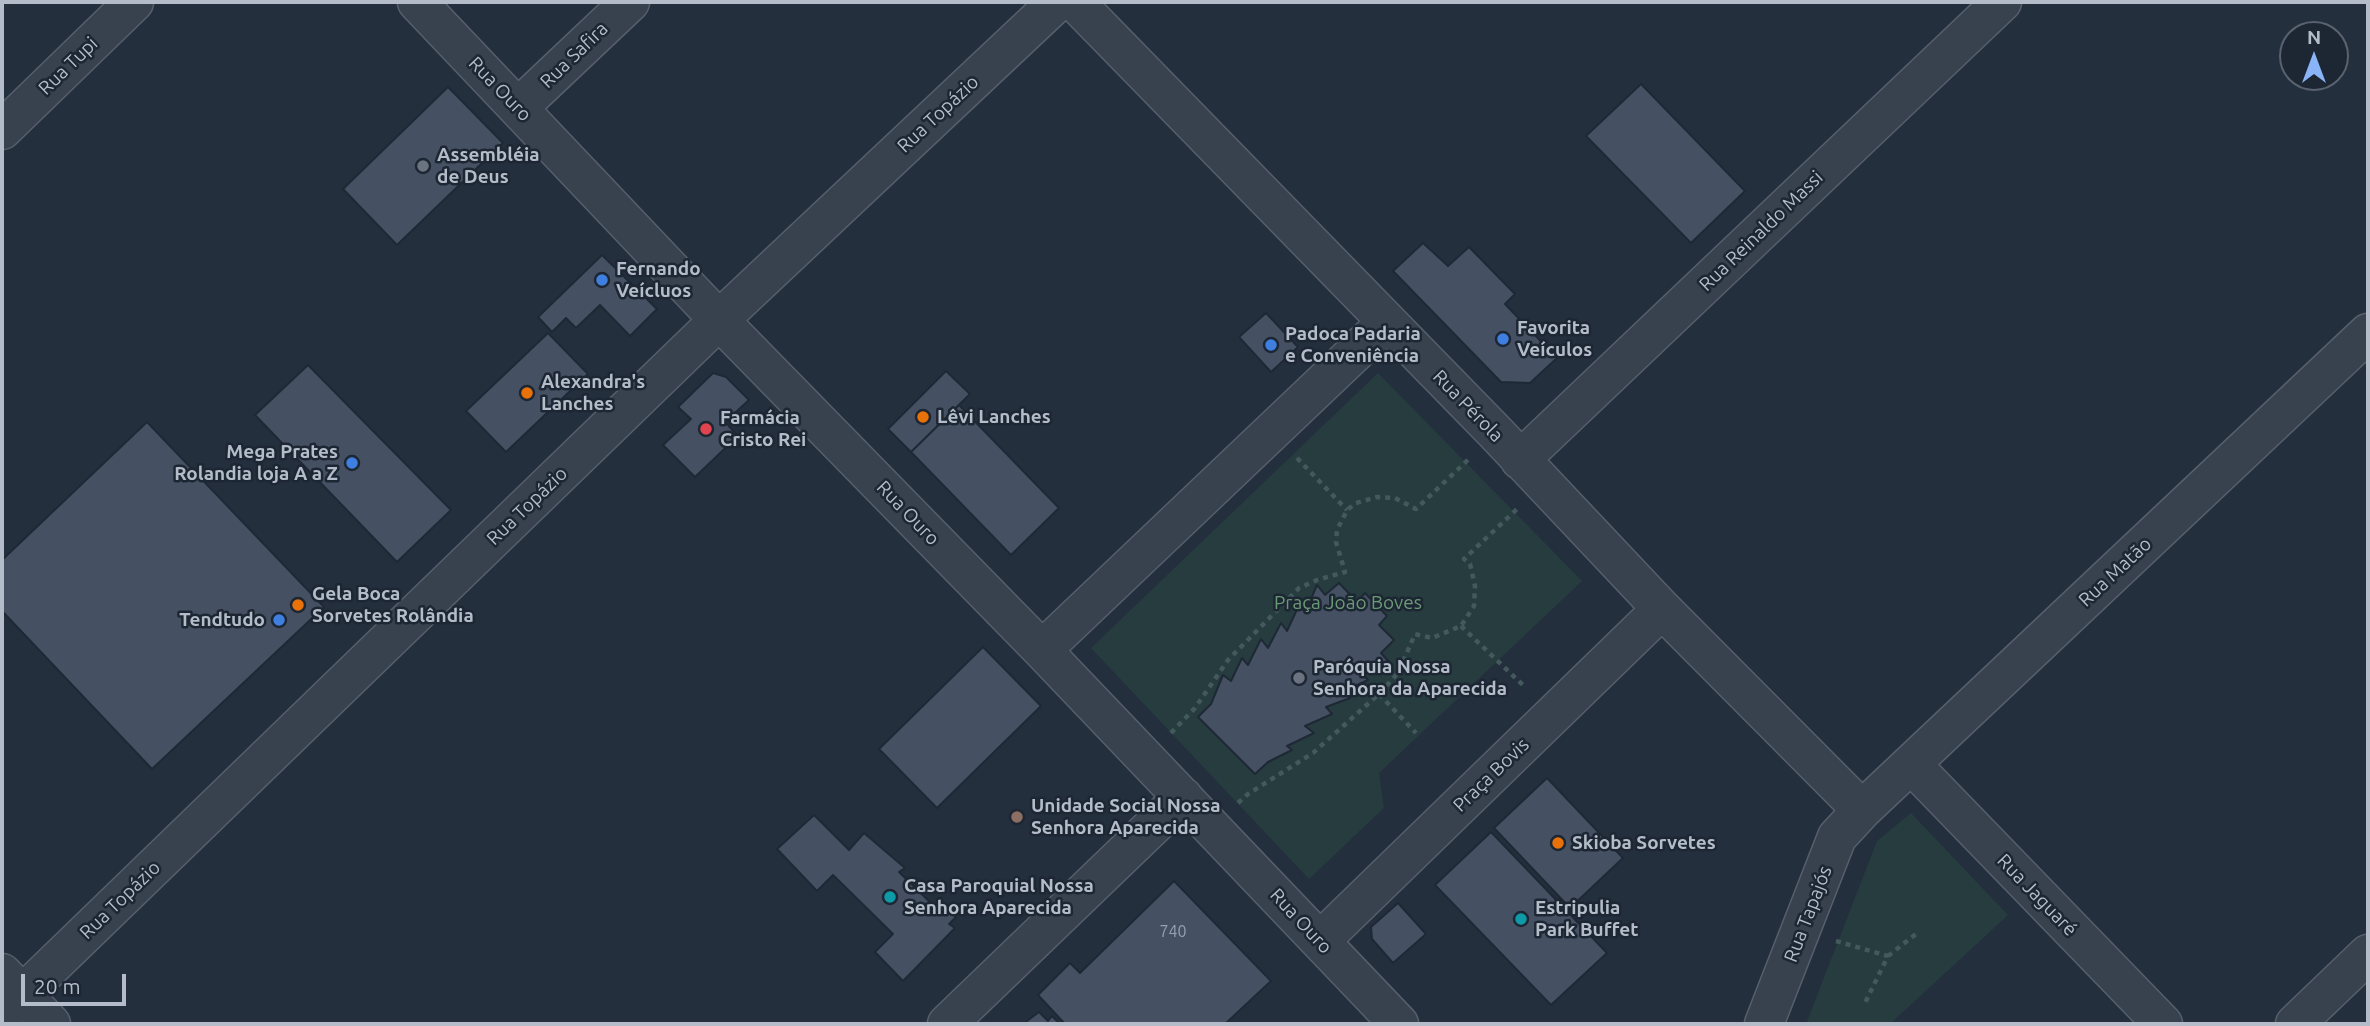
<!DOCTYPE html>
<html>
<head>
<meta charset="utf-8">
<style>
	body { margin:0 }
	#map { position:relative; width:2370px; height:1026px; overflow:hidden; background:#242f3e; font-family:Ubuntu,sans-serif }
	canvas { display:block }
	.frame { position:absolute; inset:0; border:4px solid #b4bcc9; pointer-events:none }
	.north { position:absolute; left:2279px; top:21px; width:70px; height:70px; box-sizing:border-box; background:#1d2633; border:2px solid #59626f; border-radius:50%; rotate:0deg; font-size:19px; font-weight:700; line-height:28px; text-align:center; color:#b4bcc9 }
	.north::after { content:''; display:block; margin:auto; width:24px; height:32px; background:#8ab4f8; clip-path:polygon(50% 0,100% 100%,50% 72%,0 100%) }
	.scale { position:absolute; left:21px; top:974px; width:105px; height:32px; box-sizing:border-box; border:4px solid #b4bcc9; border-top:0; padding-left:9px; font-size:21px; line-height:24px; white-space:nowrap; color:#b4bcc9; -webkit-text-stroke:5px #1d2633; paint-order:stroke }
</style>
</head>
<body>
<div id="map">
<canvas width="2370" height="1026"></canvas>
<div class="frame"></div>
<div class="north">N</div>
<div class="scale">20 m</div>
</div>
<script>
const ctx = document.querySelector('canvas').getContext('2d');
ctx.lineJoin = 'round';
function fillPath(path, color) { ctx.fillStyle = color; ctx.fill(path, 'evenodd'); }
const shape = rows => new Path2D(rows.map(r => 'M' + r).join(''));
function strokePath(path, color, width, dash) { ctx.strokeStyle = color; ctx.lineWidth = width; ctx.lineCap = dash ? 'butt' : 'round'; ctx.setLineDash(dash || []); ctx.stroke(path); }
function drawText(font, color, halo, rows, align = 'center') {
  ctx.font = font + ' Ubuntu,sans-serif'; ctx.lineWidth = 5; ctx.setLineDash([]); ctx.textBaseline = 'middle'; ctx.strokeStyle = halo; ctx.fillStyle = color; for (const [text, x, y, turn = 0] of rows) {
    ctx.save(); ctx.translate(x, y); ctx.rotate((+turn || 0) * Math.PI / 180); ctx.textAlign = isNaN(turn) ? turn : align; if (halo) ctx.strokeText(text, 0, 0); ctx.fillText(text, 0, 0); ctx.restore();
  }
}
fillPath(shape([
	[1378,373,1582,581,1379,773,1384,808,1309,879,1091,648],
	[1911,813,2008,915,1890,1024,1806,1024,1877,841]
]), '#263c3f');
const building = shape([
	[1641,84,1745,191,1691,243,1586,136,1641,84],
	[448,87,503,143,397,245,343,189,448,87],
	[1423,243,1448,266,1469,247,1515,294,1505,304,1557,358,1530,383,1501,382,1393,271,1423,243],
	[602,255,657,309,630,336,600,305,576,328,566,318,552,332,538,317,602,255],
	[1266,313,1298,347,1271,372,1239,337,1266,313],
	[548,333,588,374,506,452,466,411,548,333],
	[308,365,451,510,397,562,255,415,308,365],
	[946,371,970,394,911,452,888,429,946,371],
	[713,373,726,377,749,400,725,422,738,436,695,477,663,445,691,419,678,407,713,373],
	[959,405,1059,508,1011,555,911,452,959,405],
	[147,422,324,607,152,769,2,611,2,560,147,422],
	[1339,583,1357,602,1365,593,1387,616,1379,625,1394,640,1381,653,1389,662,1361,672,1368,680,1344,691,1350,698,1326,707,1332,714,1305,726,1314,733,1287,746,1292,750,1268,762,1255,774,1198,717,1211,704,1223,675,1231,681,1242,658,1248,665,1261,639,1268,648,1281,623,1287,631,1300,603,1305,613,1317,585,1325,595,1339,583],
	[983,647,1041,706,937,808,879,749,983,647],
	[1547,778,1623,858,1570,908,1494,828,1547,778],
	[814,815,849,850,864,833,905,868,899,872,936,908,942,902,956,917,949,924,955,928,903,981,875,952,893,934,833,875,817,891,777,849,814,815],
	[1491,832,1607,953,1551,1005,1435,885,1491,832],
	[1174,881,1271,981,1225,1024,1065,1024,1038,995,1070,963,1080,973,1174,881],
	[1398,903,1426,934,1393,963,1372,939,1371,927,1398,903],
	[1039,1012,1048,1021,1052,1016,1060,1024,1023,1024,1039,1012]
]);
fillPath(building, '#455162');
strokePath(building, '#1f2835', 2);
const minor = shape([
	[417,2,719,320,1042,650,1399,1024],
	[1075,2,1496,433,1662,609,1862,810],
	[518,108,630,2],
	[2,130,134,2],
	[1520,460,2002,2],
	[1042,650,1386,323],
	[1912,765,2163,1024],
	[1320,941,1662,609],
	[2,973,51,1024],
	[2,1014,719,320,1057,2],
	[947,1024,1183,797],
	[1764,1024,1837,837,1862,810,2368,333],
	[2295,1024,2368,954]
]);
strokePath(minor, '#565f6c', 41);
strokePath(shape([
	[1297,458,1347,510],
	[1461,626,1526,688],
	[1379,694,1416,733],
	[1171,733,1195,708,1228,660,1299,588,1317,580,1345,572,1336,542,1337,530,1347,510,1356,503,1377,497,1395,498,1416,509,1471,457],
	[1238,803,1248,794,1313,753,1379,694,1398,673,1415,634,1432,638,1461,626,1474,606,1475,586,1470,564,1464,559,1517,509],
	[1836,941,1888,956,1864,1005],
	[1888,956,1916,934]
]), '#44595c', 4.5, [5, 5]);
strokePath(minor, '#38414e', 38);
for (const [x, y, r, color] of [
	[423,166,7,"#6b7280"],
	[602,280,7,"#3f7fe0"],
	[1503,339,7,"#3f7fe0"],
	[1271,345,7,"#3f7fe0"],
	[527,393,7,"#e8710a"],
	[923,417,7,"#e8710a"],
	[706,429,7,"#e0444e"],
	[352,463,7,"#3f7fe0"],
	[298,605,7,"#e8710a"],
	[279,620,7,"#3f7fe0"],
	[1299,678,7,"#6b7280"],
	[1017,817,7,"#8d6e63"],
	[1558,843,7,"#e8710a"],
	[890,897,7,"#0f9aa8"],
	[1521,919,7,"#0f9aa8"]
]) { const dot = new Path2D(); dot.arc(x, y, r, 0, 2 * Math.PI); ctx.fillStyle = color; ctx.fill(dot); strokePath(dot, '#1d2633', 2.5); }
drawText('16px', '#98a1af', null, [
	["740",1173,932]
]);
drawText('19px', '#b4bcc9', '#1d2633', [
	["Rua Safira",574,55,-44],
	["Rua Tupi",68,66,-44],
	["Rua Ouro",500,89,46],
	["Rua Topázio",938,114,-43],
	["Rua Reinaldo Massi",1761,231,-44],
	["Rua Pérola",1468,406,46],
	["Rua Topázio",527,506,-44],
	["Rua Ouro",908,513,46],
	["Rua Matão",2115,572,-43],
	["Praça Bovis",1491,775,-44],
	["Rua Jaguaré",2037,895,46],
	["Rua Topázio",120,900,-44],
	["Rua Tapajós",1808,914,-69],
	["Rua Ouro",1301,921,47]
]);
drawText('bold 19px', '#b4bcc9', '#1d2633', [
	["Assembléia",437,155],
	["de Deus",437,177],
	["Fernando",616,269],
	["Veícluos",616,291],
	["Favorita",1517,328],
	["Veículos",1517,350],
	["Padoca Padaria",1285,334],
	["e Conveniência",1285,356],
	["Alexandra's",541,382],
	["Lanches",541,404],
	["Lêvi Lanches",937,417],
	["Farmácia",720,418],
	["Cristo Rei",720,440],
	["Mega Prates",338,452,"right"],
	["Rolandia loja A a Z",338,474,"right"],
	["Gela Boca",312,594],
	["Sorvetes Rolândia",312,616],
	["Tendtudo",265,620,"right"],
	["Paróquia Nossa",1313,667],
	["Senhora da Aparecida",1313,689],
	["Unidade Social Nossa",1031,806],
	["Senhora Aparecida",1031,828],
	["Skioba Sorvetes",1572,843],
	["Casa Paroquial Nossa",904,886],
	["Senhora Aparecida",904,908],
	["Estripulia",1535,908],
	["Park Buffet",1535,930]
], 'left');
drawText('19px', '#6b9a76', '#1d2633', [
	["Praça João Boves",1348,603]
]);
</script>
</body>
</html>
